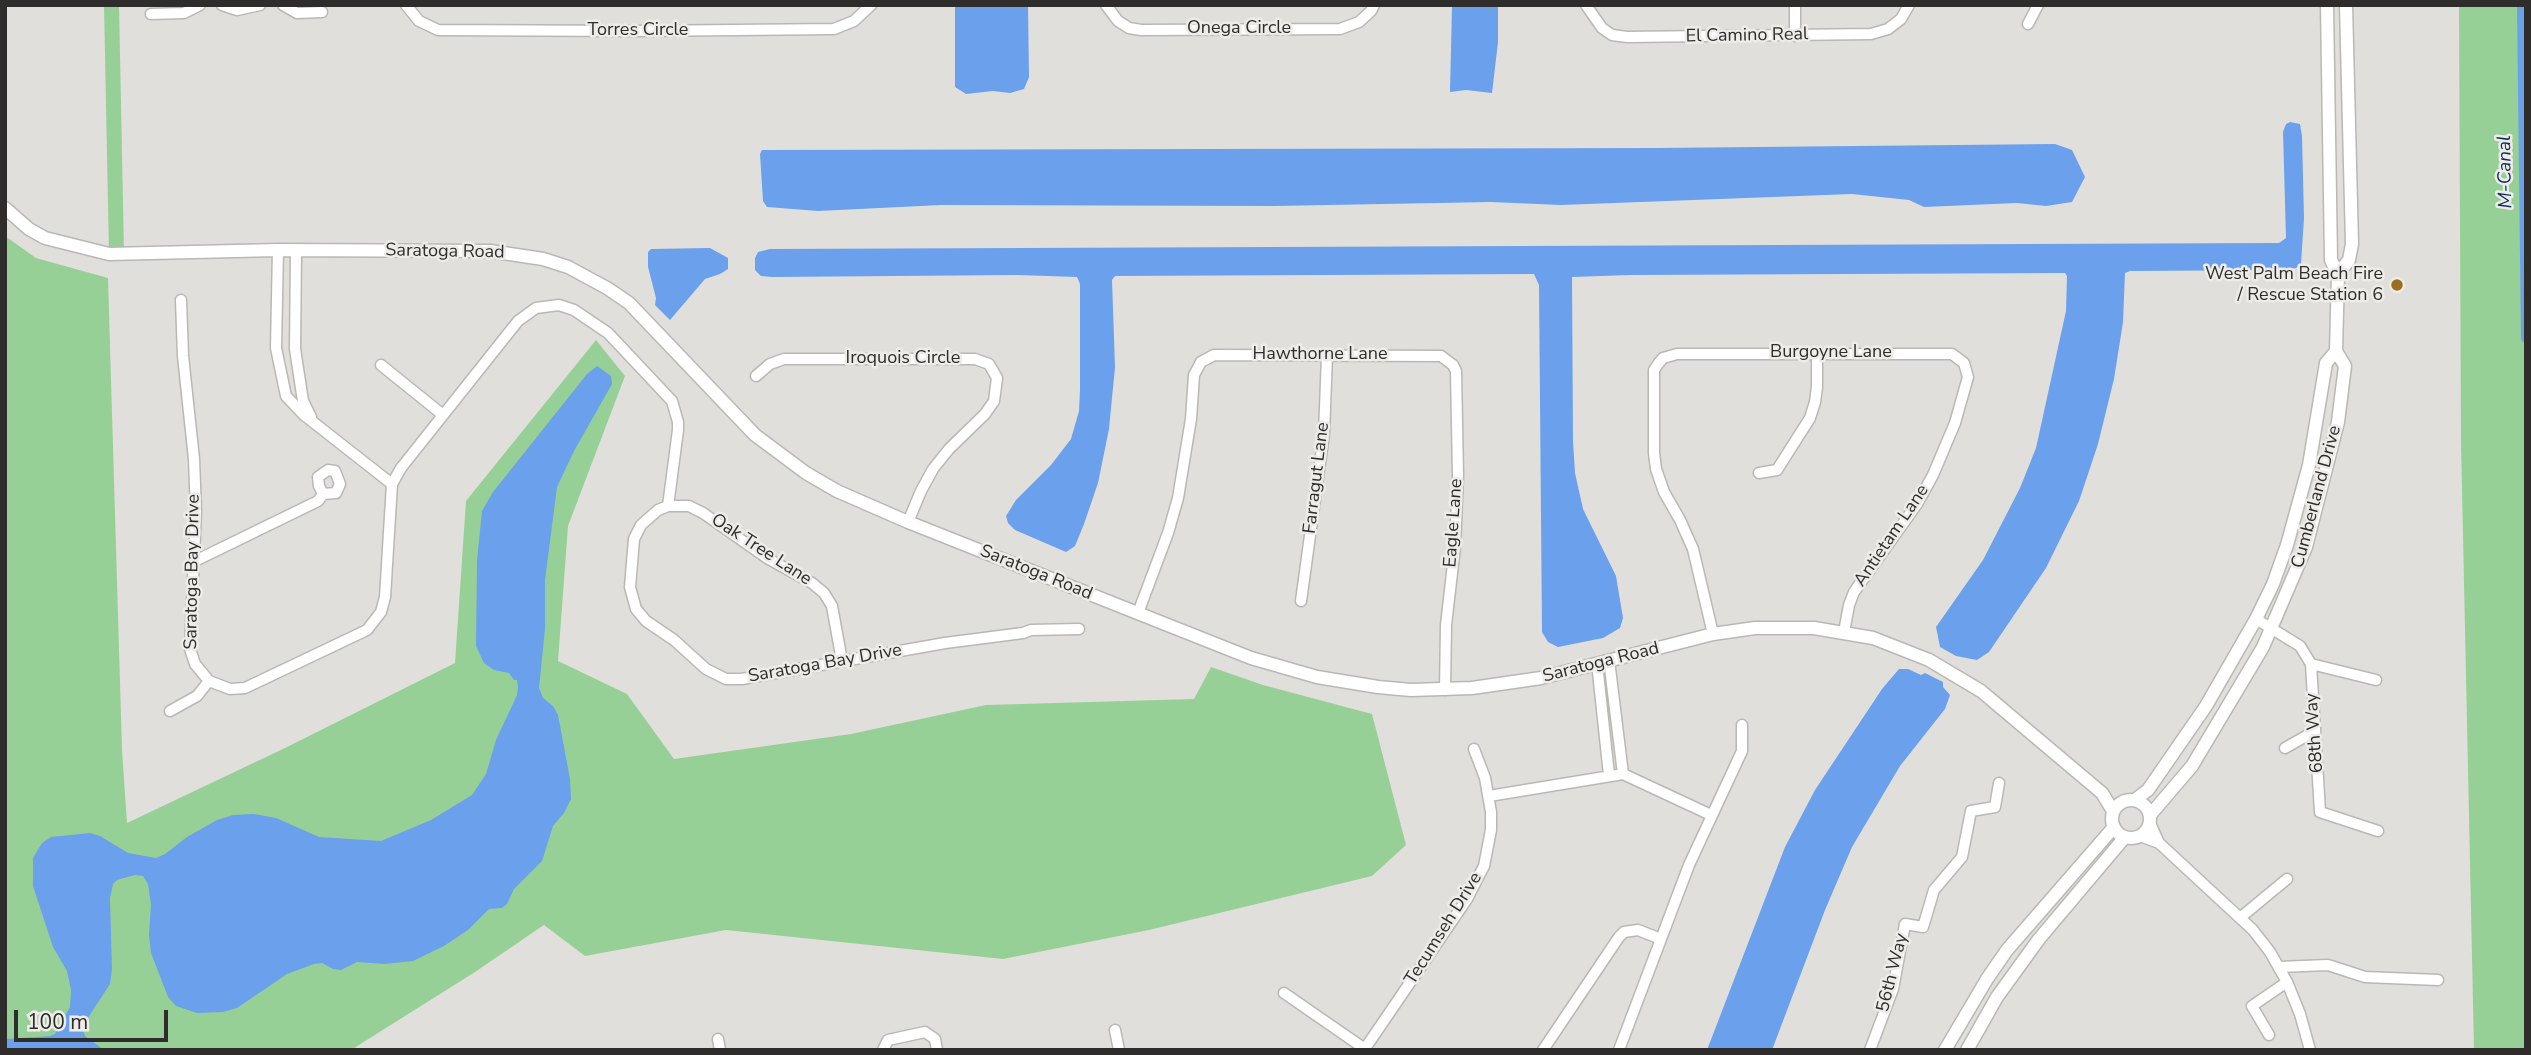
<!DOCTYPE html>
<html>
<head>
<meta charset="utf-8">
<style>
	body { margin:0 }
	#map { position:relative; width:2531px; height:1055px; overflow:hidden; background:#e1dfdc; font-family:"Nunito Sans",sans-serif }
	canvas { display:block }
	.frame { position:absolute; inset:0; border:7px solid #2e2d2c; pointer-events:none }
	.scale { position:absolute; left:14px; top:1010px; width:154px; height:32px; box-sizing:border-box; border:4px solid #2e2d2c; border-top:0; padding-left:9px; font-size:21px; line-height:24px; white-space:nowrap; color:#2e2d2c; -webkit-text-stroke:5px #eeece9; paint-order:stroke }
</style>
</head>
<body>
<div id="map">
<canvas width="2531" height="1055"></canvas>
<div class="frame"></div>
<div class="scale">100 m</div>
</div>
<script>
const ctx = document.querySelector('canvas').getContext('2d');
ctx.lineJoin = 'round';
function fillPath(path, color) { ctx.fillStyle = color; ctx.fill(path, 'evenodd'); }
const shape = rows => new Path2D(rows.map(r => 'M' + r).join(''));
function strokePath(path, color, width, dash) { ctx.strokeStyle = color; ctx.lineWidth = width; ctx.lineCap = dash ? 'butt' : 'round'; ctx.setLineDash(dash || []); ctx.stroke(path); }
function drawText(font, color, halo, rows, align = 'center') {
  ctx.font = font + ' "Nunito Sans",sans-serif'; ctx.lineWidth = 5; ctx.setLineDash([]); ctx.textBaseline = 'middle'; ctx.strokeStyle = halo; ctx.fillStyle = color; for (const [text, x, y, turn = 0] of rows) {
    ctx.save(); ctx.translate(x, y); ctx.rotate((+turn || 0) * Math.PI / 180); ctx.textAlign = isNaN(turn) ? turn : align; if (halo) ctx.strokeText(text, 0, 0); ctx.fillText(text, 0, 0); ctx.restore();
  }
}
fillPath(shape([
	[104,5,119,5,124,253,109,254],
	[2459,5,2526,5,2526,1050,2474,1050,2461,442],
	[5,236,36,258,108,278,122,750,127,823,285,748,455,663,466,501,596,340,625,376,568,526,558,661,627,694,674,759,851,734,986,705,1194,699,1211,667,1263,685,1372,714,1406,845,1372,876,1149,930,1003,959,726,930,585,956,544,925,475,972,351,1050,5,1050]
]), '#97d096');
fillPath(shape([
	[955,5,1028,5,1029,77,1024,89,1010,93,993,91,966,94,955,87],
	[1452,5,1498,5,1498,42,1492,93,1466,90,1450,92],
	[2290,122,2300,124,2302,136,2304,218,2301,264,2296,268,2279,270,2130,271,2125,273,2123,322,2114,379,2098,444,2079,501,2046,568,1989,652,1977,660,1956,656,1940,647,1936,627,1983,560,2020,488,2036,448,2066,311,2067,276,2065,273,1630,275,1572,277,1573,441,1575,473,1583,509,1616,576,1623,618,1620,628,1603,638,1558,647,1548,642,1542,632,1539,285,1534,274,1115,276,1112,280,1115,367,1109,429,1098,483,1084,524,1075,546,1066,552,1015,530,1008,523,1006,516,1016,500,1051,465,1071,439,1079,411,1080,390,1080,284,1077,277,1018,275,772,277,761,276,755,270,755,258,758,252,770,249,2279,243,2286,238,2283,132,2286,124],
	[2055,144,2072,150,2085,177,2072,202,2046,206,2017,203,1924,207,1909,200,1852,194,1561,205,1491,202,1274,206,941,205,818,211,767,207,763,201,760,154,762,150,1657,148],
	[710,248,728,258,728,269,720,274,705,279,670,320,655,305,656,298,648,267,648,252,651,249],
	[597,366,611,376,612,384,574,451,557,487,545,580,545,629,539,688,543,698,553,706,558,715,570,779,571,799,564,813,553,826,542,861,514,889,507,904,502,908,489,909,468,930,444,946,413,961,384,964,357,962,341,970,333,969,322,963,314,964,287,974,237,1008,223,1012,197,1013,176,1006,168,997,151,953,149,935,151,905,148,884,143,876,135,875,117,880,113,884,110,898,112,969,110,984,82,1027,85,1036,104,1050,5,1050,7,1039,50,1036,55,1034,70,1007,71,990,67,971,53,947,33,886,33,858,42,843,51,837,90,833,100,836,128,853,156,858,165,854,187,837,217,820,233,815,254,814,276,818,319,837,381,841,431,820,472,795,486,774,496,740,517,695,518,687,517,680,514,680,509,673,494,670,484,663,476,646,477,560,482,511,493,492,587,374],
	[1899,669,1908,669,1921,675,1925,673,1943,682,1943,687,1950,695,1945,709,1900,766,1852,847,1825,910,1772,1050,1707,1050,1785,847,1815,790,1882,689]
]), '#6ba0ed');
strokePath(shape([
	[2522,5,2526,338]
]), '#6ba0ed', 10);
const minor = shape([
	[222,5,237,10,260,5],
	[283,5,297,13,322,12],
	[406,5,419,21,438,30,636,31,834,29,854,21,871,5],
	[1106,5,1118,21,1129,28,1141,30,1340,29,1359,22,1371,11,1374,5],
	[1586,5,1602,28,1612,35,1627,37,1871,34,1888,29,1901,19,1909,5],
	[1795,5,1795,36],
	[151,14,184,13,200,5],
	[2028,24,2038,5],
	[296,251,295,349,303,401,311,417],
	[181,300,183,356,194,459,196,511,190,649,195,664,209,681,230,689,245,688,367,630,381,612,385,597,392,484,304,415,286,396,276,348,278,250],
	[381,365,443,415],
	[756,376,770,364,784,359,975,359,989,364,997,378,994,401,985,414,949,449,933,469,921,491,908,522],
	[1759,473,1777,470,1810,418,1815,402,1817,387,1817,353],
	[392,484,401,468,518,321,536,308,559,305,574,310,608,333,672,401,678,422,678,430,668,506],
	[195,561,318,501,323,494,336,493,340,484,335,471,328,470,318,477,319,486,323,494],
	[1301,601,1324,434,1327,355],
	[1138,613,1168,533,1178,498,1191,419,1194,375,1201,362,1214,355,1441,356,1453,365,1456,371,1458,476,1455,547,1446,625,1445,690],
	[2256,619,2300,646,2311,664,2320,812,2378,831],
	[1713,634,1693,549,1680,520,1664,492,1656,469,1654,453,1654,370,1658,364,1663,358,1677,354,1952,354,1964,363,1968,377,1955,423,1933,475,1917,504,1854,592,1849,605,1844,632],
	[1609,660,1623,774],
	[842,661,832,606,824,593,812,583,767,558,703,513,689,506,668,506,658,510,641,525,634,539,630,587,636,609,646,621,674,640,706,669,726,679,742,679,945,643,1023,633,1031,630,1079,629],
	[1597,663,1609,775],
	[2311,664,2376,680],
	[170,711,197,696,209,681],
	[2285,748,2315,731],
	[1489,796,1623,774,1711,815],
	[2150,823,2159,843],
	[2140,836,2159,843,2253,930,2270,952,2287,982,2300,1014,2310,1050],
	[2241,917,2287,879],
	[1661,939,1689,865,1742,751,1742,725],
	[2279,967,2328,965,2365,977,2438,980],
	[1284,993,1365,1049],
	[1115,1030,1119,1050],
	[2269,1035,2252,1006,2287,982],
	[718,1039,720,1050],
	[883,1050,888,1040,925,1032,935,1039,937,1050],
	[1364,1050,1467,899,1484,866,1491,830,1491,812,1485,778,1474,749],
	[1543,1050,1619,937,1624,932,1638,930,1661,939,1619,1050],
	[1870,1050,1893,989,1905,924,1923,927,1934,890,1962,857,1971,811,1995,807,1999,783]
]);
const tertiary = shape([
	[5,208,29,229,45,238,109,254,278,250,490,251,543,259,568,267,607,288,629,303,755,435,806,473,837,491,908,522,1251,658,1317,677,1378,687,1411,690,1472,688,1541,678,1713,634,1755,628,1814,628,1873,638,1929,660,1981,691,2102,793,2113,811],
	[2338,274,2349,260,2352,244,2346,5],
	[2136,799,2148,790,2206,706,2256,619,2273,584,2287,545,2309,465,2326,363,2336,351],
	'2112 819a19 19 0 1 1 38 0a19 19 0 1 1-38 0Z',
	[2151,814,2192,766,2263,647,2306,547,2338,422,2345,366,2336,351,2338,274,2331,260,2327,5],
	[1945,1050,1987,979,2007,950,2114,827],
	[1967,1050,1997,997,2039,939,2125,837]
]);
strokePath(minor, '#bab8b5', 13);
strokePath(tertiary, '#bab8b5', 15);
strokePath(minor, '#fff', 10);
strokePath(tertiary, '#fff', 12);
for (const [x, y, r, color] of [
	[2397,285,7,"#9a6f1d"]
]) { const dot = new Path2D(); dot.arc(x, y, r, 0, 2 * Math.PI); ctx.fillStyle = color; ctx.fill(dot); strokePath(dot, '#eeece9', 2.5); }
drawText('18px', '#2e2d2c', '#eeece9', [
	["Onega Circle",1239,29],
	["Torres Circle",638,31],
	["El Camino Real",1747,36,-1],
	["Saratoga Road",445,252,1],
	["Burgoyne Lane",1831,353],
	["Hawthorne Lane",1320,355],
	["Iroquois Circle",903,359],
	["Farragut Lane",1317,478,-83],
	["Cumberland Drive",2317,497,-75],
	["Eagle Lane",1454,523,-86],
	["Antietam Lane",1892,536,-56],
	["Oak Tree Lane",761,550,33],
	["Saratoga Bay Drive",193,572,-89],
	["Saratoga Road",1036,573,22],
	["Saratoga Road",1601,663,-14],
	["Saratoga Bay Drive",825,664,-10],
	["68th Way",2315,733,-94],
	["Tecumseh Drive",1444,929,-58],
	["56th Way",1893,973,-76]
]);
drawText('18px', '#2e2d2c', '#eeece9', [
	["West Palm Beach Fire",2383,275],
	["/ Rescue Station 6",2383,296]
], 'right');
drawText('italic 19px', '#0c2e5f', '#eeece9', [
	["M-Canal",2506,172,-91]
]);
</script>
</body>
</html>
